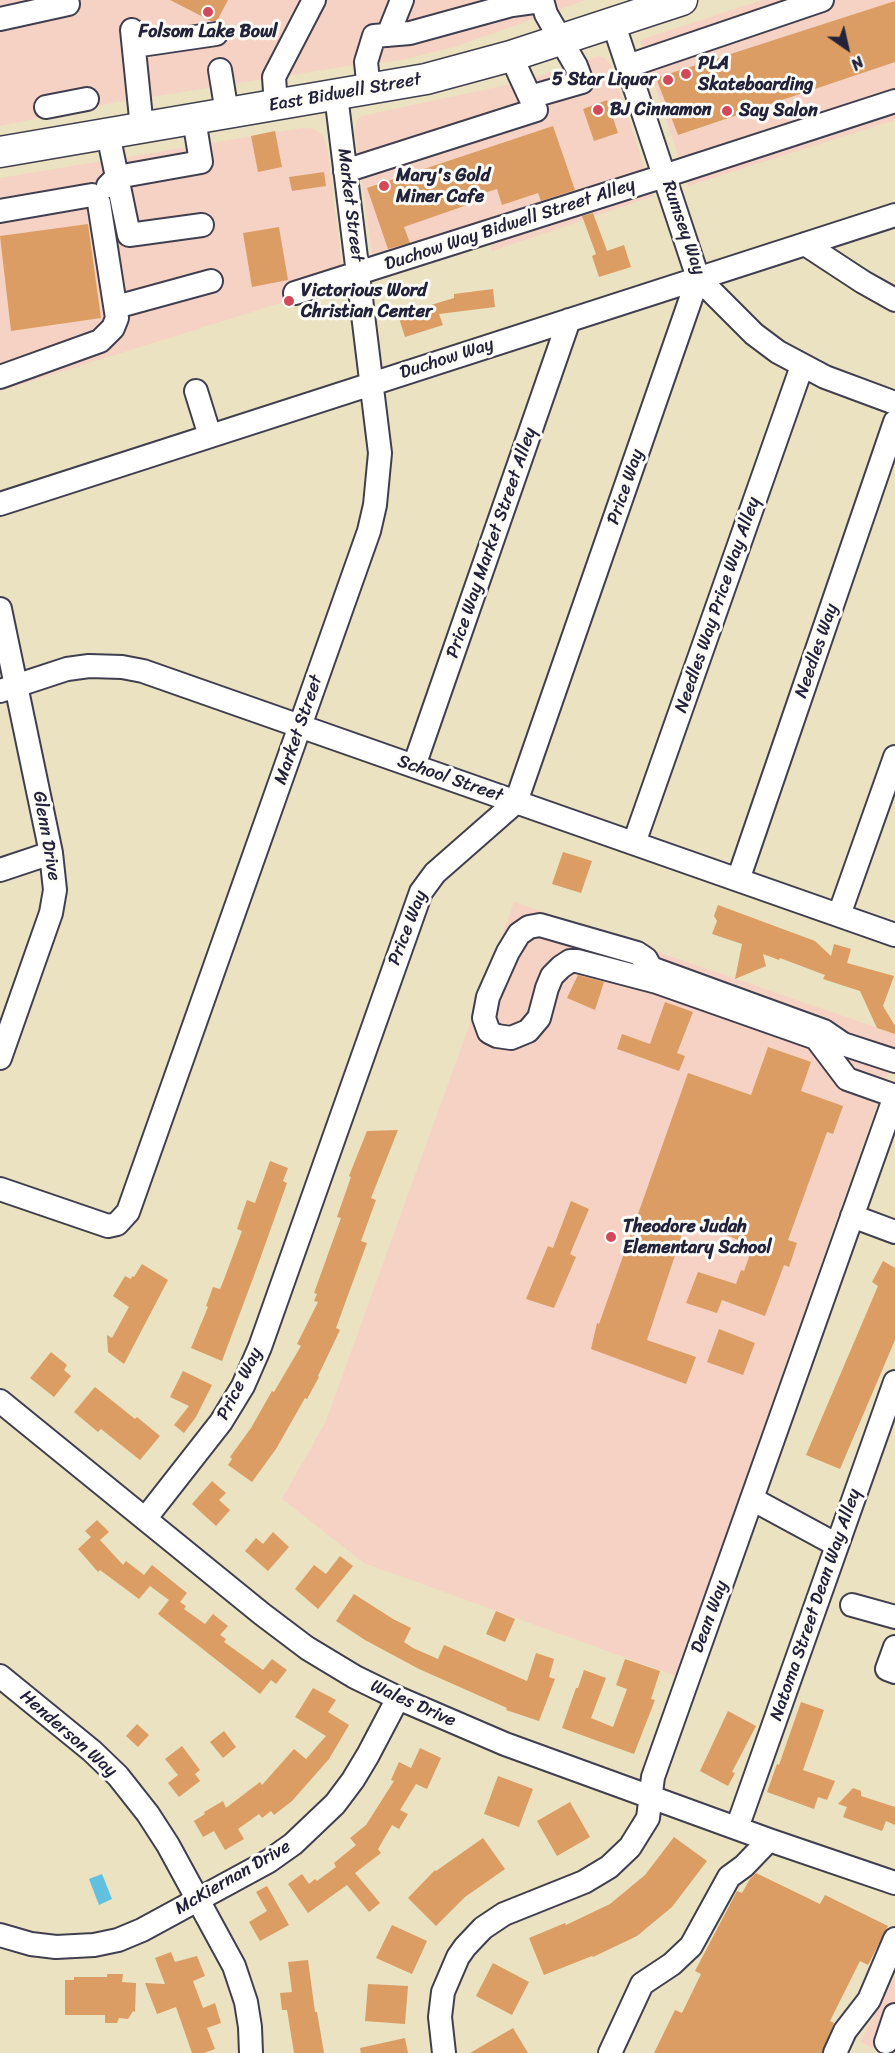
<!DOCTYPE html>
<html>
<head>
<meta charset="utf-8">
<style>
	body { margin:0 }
	#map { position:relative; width:895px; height:2053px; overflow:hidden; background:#eae2c0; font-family:Sriracha,sans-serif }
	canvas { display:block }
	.north { position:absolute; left:817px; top:18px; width:60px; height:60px; -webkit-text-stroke:4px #fdfcf7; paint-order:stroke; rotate:146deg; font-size:16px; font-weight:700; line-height:24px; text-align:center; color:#22223b }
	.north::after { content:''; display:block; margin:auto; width:21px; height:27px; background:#22223b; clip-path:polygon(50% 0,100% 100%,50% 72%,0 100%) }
</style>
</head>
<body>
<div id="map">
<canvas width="895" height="2053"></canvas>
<div class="north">N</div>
</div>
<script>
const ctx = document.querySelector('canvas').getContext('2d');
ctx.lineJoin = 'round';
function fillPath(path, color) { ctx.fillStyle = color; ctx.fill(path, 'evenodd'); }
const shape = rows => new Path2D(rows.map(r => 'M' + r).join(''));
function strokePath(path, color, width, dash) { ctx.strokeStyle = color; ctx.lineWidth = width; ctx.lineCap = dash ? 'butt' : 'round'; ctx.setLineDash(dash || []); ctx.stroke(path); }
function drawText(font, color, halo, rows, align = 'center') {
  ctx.font = font + ' Sriracha,sans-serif'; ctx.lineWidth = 6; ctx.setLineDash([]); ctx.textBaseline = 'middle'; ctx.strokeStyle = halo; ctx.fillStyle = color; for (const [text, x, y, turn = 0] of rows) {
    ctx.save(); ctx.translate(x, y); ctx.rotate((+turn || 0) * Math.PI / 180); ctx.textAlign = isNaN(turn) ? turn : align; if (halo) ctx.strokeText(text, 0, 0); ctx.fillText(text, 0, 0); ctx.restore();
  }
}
fillPath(shape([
	[0,0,586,0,457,46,402,60,348,66,112,103,0,126],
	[762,0,895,0,895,120,688,186,640,40],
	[598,56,605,58,611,65,654,196,492,251,490,241,375,275,355,130,357,121,361,116,521,82],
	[302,128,314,129,323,136,327,147,344,283,0,391,0,178],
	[514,902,895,1034,895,1053,676,1676,364,1563,282,1499,326,1421],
	[895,1976,895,2053,883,2053,860,2042]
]), '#f6d2c4');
fillPath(shape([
	[102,1874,112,1899,99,1905,89,1879]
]), '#61c0e0');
fillPath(shape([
	[170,0,228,0,217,21,211,21],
	[895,1,895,62,678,135,656,78],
	[607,100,618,133,594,141,583,109],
	[553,126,575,190,541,201,538,193,502,205,497,189,465,199,467,205,404,227,410,243,388,249,367,188],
	[275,131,282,167,258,172,251,136],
	[324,172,326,186,292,191,289,177],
	[593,213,607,251,624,245,631,267,599,277,592,256,596,254,582,216],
	[88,224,101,318,11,331,0,236],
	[279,227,288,280,252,287,243,233],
	[493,289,495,307,439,314,443,325,405,337,398,315,454,298,454,294],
	[563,852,592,861,581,893,552,884],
	[718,905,815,941,831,956,834,944,851,949,847,963,894,976,883,1006,895,1026,895,1034,877,1028,860,991,823,979,825,975,780,958,779,960,763,954,766,966,735,979,742,944,712,934,717,921,714,916],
	[578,975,604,982,595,1010,567,998],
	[665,1002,693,1012,677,1053,685,1056,679,1071,617,1049,622,1034,650,1044],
	[768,1047,811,1062,801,1091,843,1106,833,1134,827,1132,788,1240,797,1243,789,1267,784,1265,765,1316,722,1300,717,1313,686,1303,698,1272,736,1284,741,1270,744,1271,753,1246,687,1219,647,1340,696,1357,686,1384,591,1349,597,1323,599,1324,688,1073,751,1095],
	[398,1130,371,1198,376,1200,361,1241,367,1243,336,1328,340,1330,318,1376,319,1377,307,1399,305,1398,276,1449,252,1482,228,1465,232,1459,230,1457,251,1428,272,1391,274,1392,301,1346,297,1344,318,1302,314,1301,317,1294,314,1293,341,1218,337,1217,351,1177,349,1176,367,1131],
	[270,1161,288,1168,283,1181,287,1183,255,1273,222,1361,191,1348,208,1307,206,1306,213,1287,220,1289,223,1282,242,1231,237,1229,247,1200,255,1203],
	[571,1201,589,1209,570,1254,576,1257,554,1308,526,1299,548,1246,553,1248],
	[883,1261,895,1268,895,1340,840,1469,806,1455,878,1286,872,1282],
	[142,1264,168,1280,124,1364,108,1352,107,1335,112,1338,129,1307,113,1296,125,1276,131,1279,132,1276,134,1277],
	[719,1329,755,1343,743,1375,707,1362],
	[51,1352,67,1365,64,1370,71,1376,54,1397,30,1378],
	[183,1371,212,1385,196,1417,184,1433,174,1425,189,1406,170,1397],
	[95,1387,135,1419,137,1417,160,1436,140,1460,101,1429,98,1432,74,1412],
	[212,1481,226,1493,219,1500,230,1510,216,1526,192,1504],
	[97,1520,109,1532,100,1540,123,1565,126,1561,144,1575,152,1565,187,1593,180,1602,186,1606,184,1609,205,1624,213,1614,228,1626,220,1635,226,1639,224,1642,263,1670,272,1659,287,1670,276,1684,271,1680,260,1694,158,1614,169,1600,150,1586,139,1599,100,1570,98,1572,78,1549,91,1537,85,1531],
	[273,1532,289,1547,268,1571,245,1551,256,1538,263,1544],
	[340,1556,353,1566,318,1609,295,1589,314,1565,326,1574],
	[354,1594,393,1619,411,1628,404,1642,413,1648,438,1659,444,1645,527,1681,536,1653,554,1659,549,1677,555,1679,539,1721,506,1710,507,1708,419,1669,365,1640,336,1621],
	[496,1611,515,1619,505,1642,486,1634],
	[625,1659,660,1671,651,1699,655,1700,634,1754,562,1728,576,1688,578,1688,584,1670,606,1678,591,1718,613,1727,627,1689,616,1685],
	[313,1688,336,1700,328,1712,349,1725,329,1759,292,1801,274,1815,271,1811,262,1818,259,1814,238,1829,244,1839,225,1850,214,1831,203,1837,194,1821,205,1814,204,1812,223,1801,226,1808,260,1782,262,1785,294,1749,306,1759,326,1736,295,1717],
	[801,1702,824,1710,803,1770,835,1781,827,1800,818,1797,814,1809,767,1792,777,1764,779,1765],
	[728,1711,756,1726,732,1772,735,1773,728,1786,700,1771],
	[137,1724,149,1735,138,1747,126,1736],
	[224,1731,236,1747,223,1758,210,1742],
	[182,1746,200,1770,195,1774,200,1781,179,1797,168,1783,178,1775,165,1759],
	[420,1748,441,1758,427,1789,416,1784,400,1810,408,1814,399,1829,392,1825,378,1849,381,1853,355,1873,380,1903,369,1912,347,1885,308,1913,288,1884,302,1874,309,1884,315,1879,317,1881,336,1867,334,1863,356,1845,350,1838,366,1825,394,1781,391,1780,399,1762,411,1768],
	[498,1776,533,1789,519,1827,484,1814],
	[853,1788,861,1791,861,1796,895,1807,895,1825,886,1821,882,1831,843,1817,847,1807,838,1804],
	[570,1802,590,1837,557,1856,537,1821],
	[674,1837,707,1861,672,1907,637,1936,593,1957,592,1956,544,1975,529,1938,565,1923,566,1925,610,1904,645,1875],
	[483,1838,505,1869,465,1897,436,1926,408,1898,435,1870,436,1871],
	[756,1873,820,1904,825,1895,888,1926,868,1965,860,1961,830,2021,834,2023,822,2053,654,2053,675,2010,682,2013,701,1974,695,1971,737,1891,742,1893,750,1879],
	[267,1886,289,1925,260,1941,249,1922,267,1911,256,1892],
	[392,1925,427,1941,412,1974,376,1958],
	[171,1952,175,1962,197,1956,205,1976,193,1981,203,2008,215,2003,221,2023,207,2028,215,2049,204,2053,192,2053,176,2007,157,2014,145,1983,165,1984,155,1958],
	[308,1960,315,2012,317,2012,324,2053,294,2053,287,2010,282,2010,280,1993,292,1992,288,1962],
	[493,1963,529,1982,512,2015,476,1996],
	[107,1974,123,1974,122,1982,136,1983,135,2012,133,2011,128,2019,119,2018,117,2023,105,2023,105,2015,65,2015,65,1980,74,1980,74,1977,107,1977],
	[368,1984,408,1986,405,2024,365,2021],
	[513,2028,528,2053,470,2053],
	[405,2038,408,2053,361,2053,360,2048]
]), '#db9d63');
const minor = shape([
	[0,19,68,4],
	[613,22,698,278,754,334,778,352,825,377,895,403],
	[132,30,142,128],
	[388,35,402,0],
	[134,46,216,34],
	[511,56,530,97],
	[628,66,822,0],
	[220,70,227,113],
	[369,90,366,62,374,36,410,33,512,5,541,1],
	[276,105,274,77,314,0],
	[46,107,87,99],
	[194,119,201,162,117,177,129,235,202,225],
	[345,171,536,110,530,97,582,82,576,66,546,14,542,0],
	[108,186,117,177,108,134],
	[0,211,92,195,96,198],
	[805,244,863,282,895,300],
	[295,293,664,176,895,101],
	[116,307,211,281],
	[0,377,100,341,113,328,117,318,99,203,96,198],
	[196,391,210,436],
	[0,504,895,215],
	[0,609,51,853,55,890,51,913,0,1058],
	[0,691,67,669,89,666,122,667,143,671,895,935],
	[414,766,569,320],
	[634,843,802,366],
	[0,870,51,853],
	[738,880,895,422],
	[839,915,895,757],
	[0,1189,108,1226,117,1224,128,1212,369,531,375,505,380,453,336,95],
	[852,1216,895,1232],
	[0,1401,262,1614,307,1648,355,1677,398,1698,505,1744,769,1840,895,1883],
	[752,1499,837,1545],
	[145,1519,221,1422,243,1386,260,1347,421,892,435,873,516,802,698,278],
	[852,1605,895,1617],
	[895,1647,887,1669,895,1672],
	[0,1676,92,1751,118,1776,148,1814,168,1845,234,1966,246,2002,250,2027,251,2053],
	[737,1828,895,1382],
	[0,1935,31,1944,56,1947,94,1945,118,1940,142,1930,269,1861,293,1844,335,1804,353,1780,368,1755,398,1698],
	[886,2042,895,2015],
	[444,2053,440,2017,443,1992,458,1957,465,1947,483,1928,504,1914,584,1882,609,1867,630,1847,648,1818,653,1777,895,1096,847,1079,816,1038,657,982,577,961,570,961,561,967,552,976,547,988,539,1018,528,1031,511,1038,497,1036,489,1032,484,1018,488,997,508,952,519,934,529,927,540,925,637,953,646,959,651,968,824,1031,843,1044,895,1061],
	[610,2053,642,1984,672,1964,691,1946,729,1877,744,1866,769,1840],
	[835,2053,845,2031,869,2000,895,1939]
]);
const major = shape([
	[0,152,426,79,511,56,682,0]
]);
strokePath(minor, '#403f4f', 26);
strokePath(major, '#403f4f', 33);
strokePath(minor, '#fff', 22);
strokePath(major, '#fff', 30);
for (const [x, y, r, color] of [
	[208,12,6,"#d1495b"],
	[686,74,6,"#d1495b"],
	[668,80,6,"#d1495b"],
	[598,110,6,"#d1495b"],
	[727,111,6,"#d1495b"],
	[384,186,6,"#d1495b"],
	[289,301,6,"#d1495b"],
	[611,1237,6,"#d1495b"]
]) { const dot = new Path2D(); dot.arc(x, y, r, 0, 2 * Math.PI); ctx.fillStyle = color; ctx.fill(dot); strokePath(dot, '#fdfcf7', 2); }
drawText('bold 18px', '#22223b', '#fdfcf7', [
	["Folsom Lake Bowl",208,32,"center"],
	["PLA",698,64],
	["Skateboarding",698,85],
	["5 Star Liquor",656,80,"right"],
	["BJ Cinnamon",610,110],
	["Say Salon",739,111],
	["Mary's Gold",396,176],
	["Miner Cafe",396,197],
	["Victorious Word",301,291],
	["Christian Center",301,312],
	["Theodore Judah",623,1227],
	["Elementary School",623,1248]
], 'left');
drawText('18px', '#22223b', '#fdfcf7', [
	["East Bidwell Street",345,93,-10],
	["Market Street",350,205,83],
	["Duchow Way Bidwell Street Alley",510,225,-18],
	["Rumsey Way",683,228,71],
	["Duchow Way",447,359,-18],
	["Price Way",626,487,-71],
	["Price Way Market Street Alley",492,543,-71],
	["Needles Way Price Way Alley",718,605,-71],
	["Needles Way",817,651,-71],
	["Market Street",299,730,-71],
	["School Street",450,779,19],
	["Glenn Drive",46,836,80],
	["Price Way",408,928,-69],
	["Price Way",240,1384,-63],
	["Natoma Street Dean Way Alley",816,1605,-71],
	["Dean Way",710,1617,-70],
	["Wales Drive",413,1704,24],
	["Henderson Way",68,1734,41],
	["McKiernan Drive",233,1878,-30]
]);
</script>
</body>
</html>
